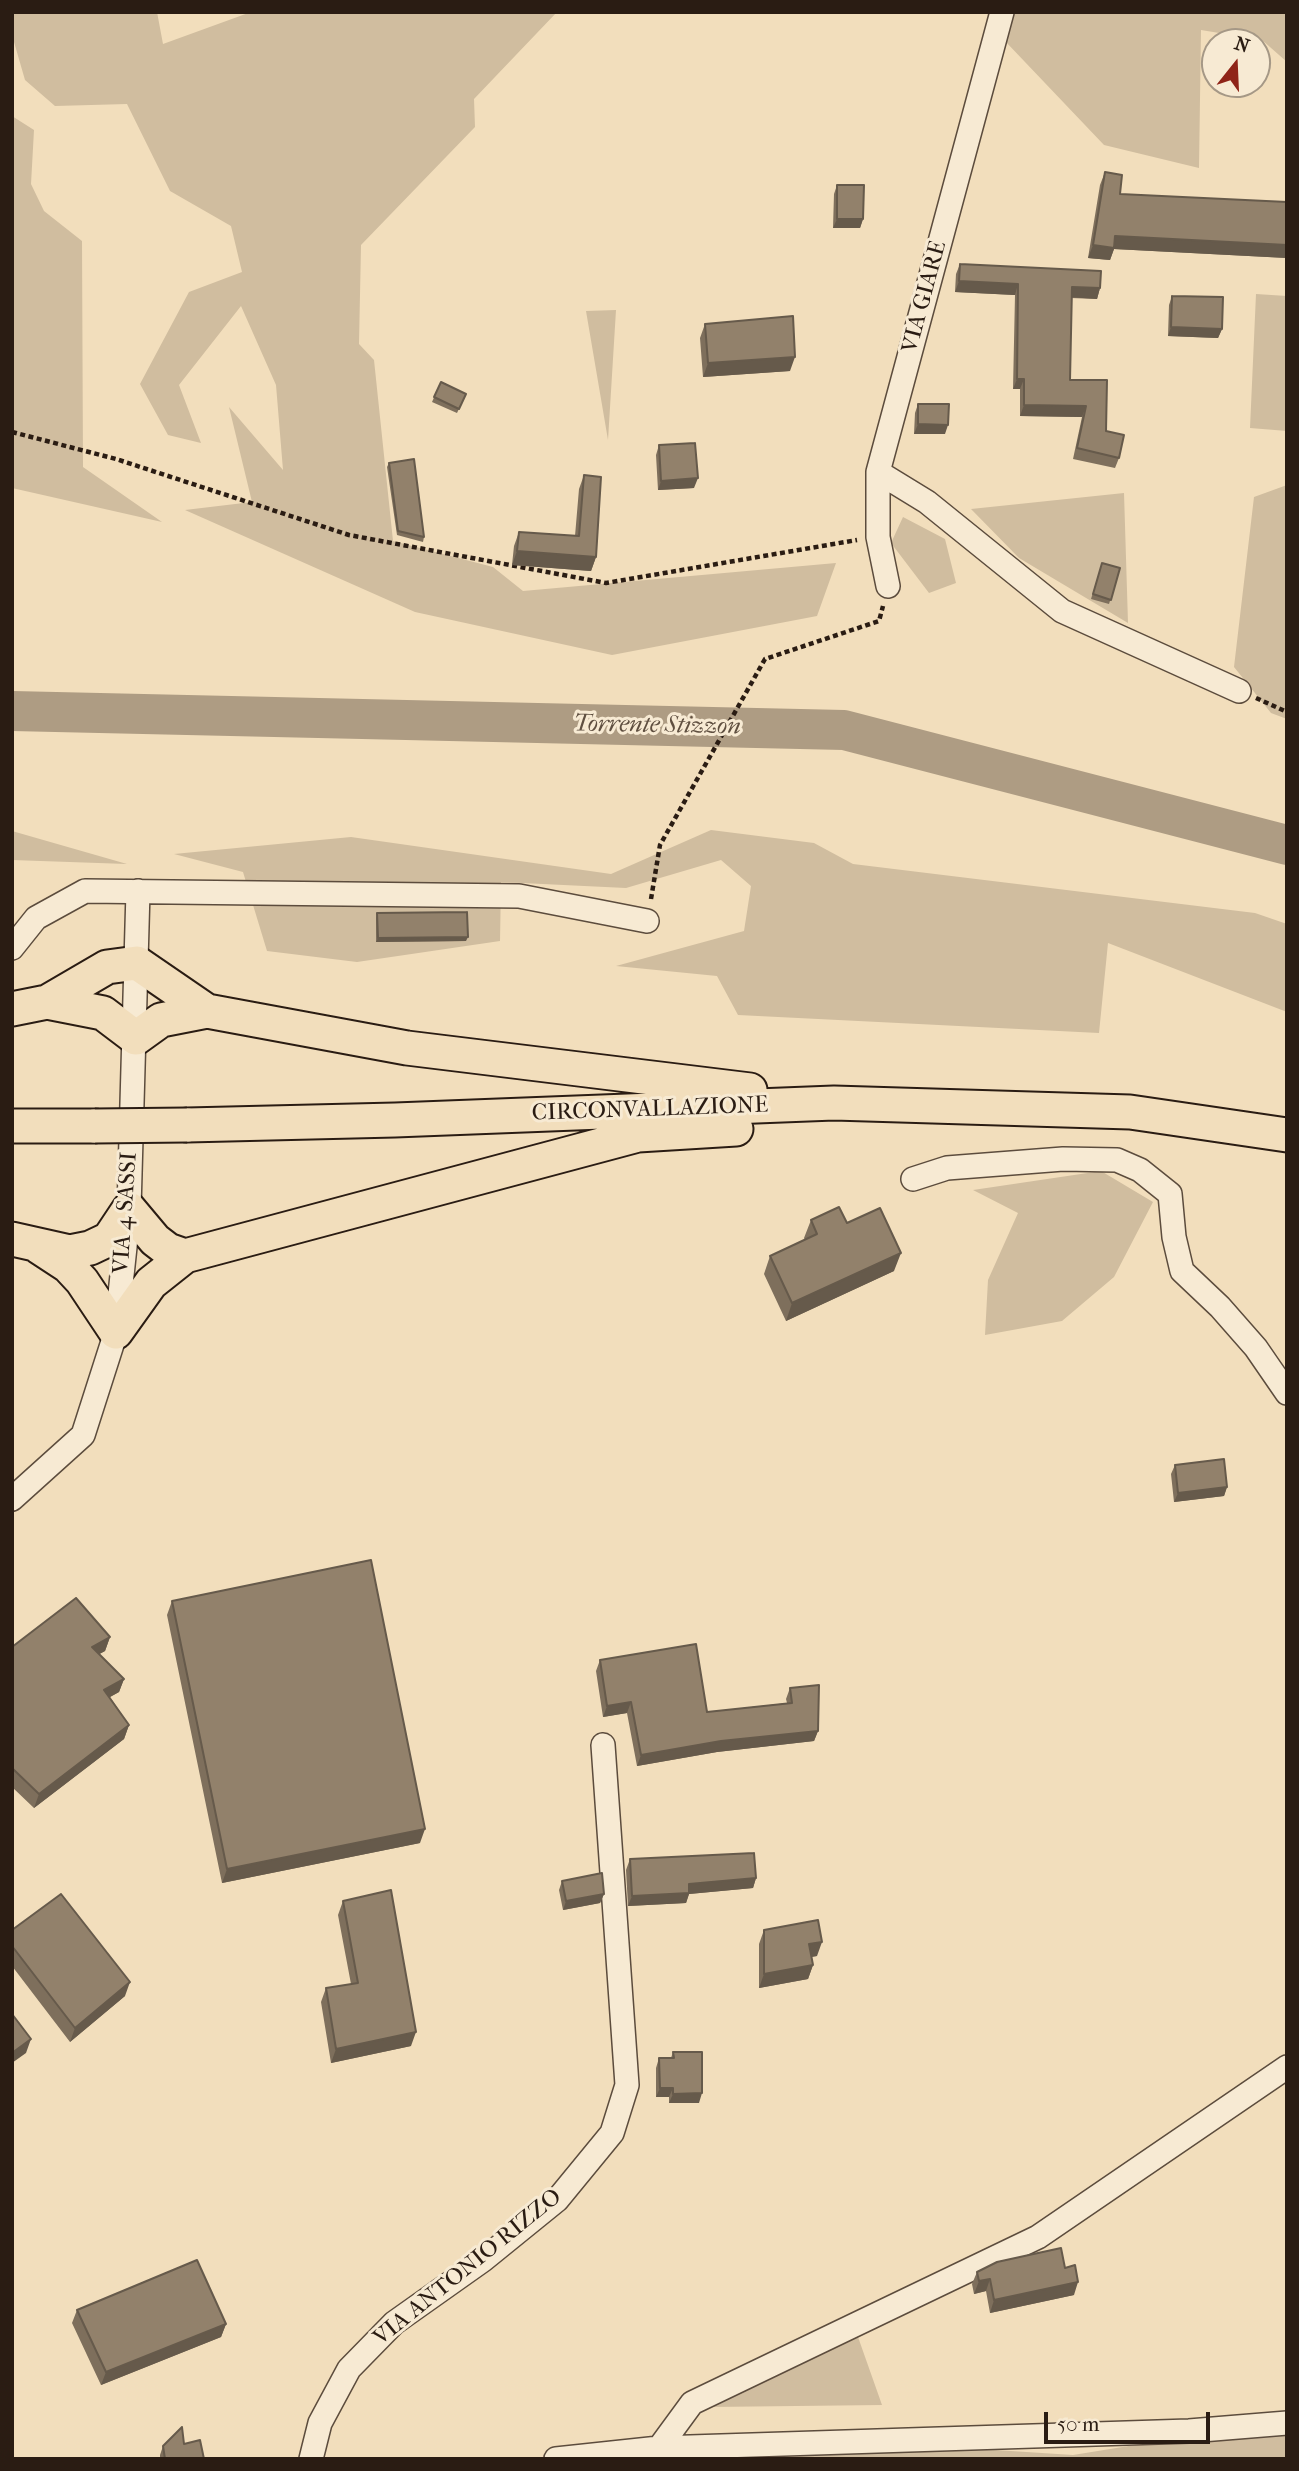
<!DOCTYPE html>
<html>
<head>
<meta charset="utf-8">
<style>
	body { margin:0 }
	#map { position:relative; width:1299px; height:2471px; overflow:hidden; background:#f2debc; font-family:"IM FELL French Canon",serif }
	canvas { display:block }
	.frame { position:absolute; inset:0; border:14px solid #2a1c13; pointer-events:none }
	.north { position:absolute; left:1201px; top:28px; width:70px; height:70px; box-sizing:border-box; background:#f7ead3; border:2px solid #a59886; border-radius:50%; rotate:18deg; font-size:19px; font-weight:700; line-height:28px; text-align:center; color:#2a1c13 }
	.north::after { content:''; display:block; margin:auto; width:24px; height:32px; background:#8f2418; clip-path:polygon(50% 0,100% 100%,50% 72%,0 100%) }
	.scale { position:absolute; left:1044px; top:2412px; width:166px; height:32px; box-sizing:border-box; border:4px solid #2a1c13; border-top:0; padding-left:9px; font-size:21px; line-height:24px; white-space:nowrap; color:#2a1c13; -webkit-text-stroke:5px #f7ead3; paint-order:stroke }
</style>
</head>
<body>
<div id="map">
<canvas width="1299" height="2471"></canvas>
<div class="frame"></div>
<div class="north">N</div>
<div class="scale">50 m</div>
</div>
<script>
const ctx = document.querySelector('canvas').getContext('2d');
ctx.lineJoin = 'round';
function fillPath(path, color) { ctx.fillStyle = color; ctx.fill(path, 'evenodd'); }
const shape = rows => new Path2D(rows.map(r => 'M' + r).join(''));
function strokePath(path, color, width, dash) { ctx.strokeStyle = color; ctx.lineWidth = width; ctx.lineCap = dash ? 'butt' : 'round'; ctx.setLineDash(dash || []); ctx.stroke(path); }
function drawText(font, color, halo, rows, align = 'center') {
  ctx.font = font + ' "IM FELL French Canon",serif'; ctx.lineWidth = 6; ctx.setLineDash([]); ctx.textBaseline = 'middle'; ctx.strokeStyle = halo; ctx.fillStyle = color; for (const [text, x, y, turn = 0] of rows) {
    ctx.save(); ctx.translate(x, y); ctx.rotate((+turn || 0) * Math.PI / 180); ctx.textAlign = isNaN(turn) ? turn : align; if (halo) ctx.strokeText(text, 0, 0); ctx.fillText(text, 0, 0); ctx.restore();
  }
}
fillPath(shape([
	[12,12,157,12,163,44,251,12,557,12,474,99,475,127,361,245,359,344,374,360,393,541,493,567,523,591,836,563,817,616,612,655,415,612,185,510,252,502,229,407,283,470,276,385,241,306,179,385,201,443,168,435,140,384,189,292,242,272,231,226,170,191,127,104,55,106,25,80,12,35],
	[1014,12,1287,12,1287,62,1262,40,1201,30,1199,168,1104,145,1005,41],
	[12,116,34,130,31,184,44,211,82,241,83,467,162,522,12,488],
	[1256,294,1287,296,1287,431,1250,428],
	[616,310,608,440,586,311],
	[1287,485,1287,719,1271,713,1234,667,1254,497],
	[1124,493,1128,623,1019,558,971,509],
	[903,517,945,539,956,583,929,593,891,543],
	[711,830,814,843,853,864,1255,913,1287,924,1287,1012,1108,943,1099,1033,738,1015,717,976,616,966,744,931,751,886,721,860,626,888,501,882,500,941,357,962,267,951,243,872,174,854,351,837,611,874],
	[12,831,127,864,12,860],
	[1101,1171,1153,1202,1114,1277,1062,1321,985,1335,988,1280,1018,1213,973,1190],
	[858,2337,882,2405,710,2407],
	[1287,2428,1287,2459,693,2459,696,2447,855,2441,1073,2455,1203,2434]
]), '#d0bd9f');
strokePath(shape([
	[12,711,844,730,1287,845]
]), '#ae9c83', 40);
const minor = shape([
	[878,472,927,502,1062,611,1239,691],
	[888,586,878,537,878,472,1002,12],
	[12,948,36,918,85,891,519,896,647,921],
	[913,1179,947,1168,1063,1159,1117,1160,1140,1170,1170,1194,1174,1237,1182,1271,1220,1307,1256,1348,1287,1393],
	[12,1499,83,1435,116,1332,129,1209,138,891],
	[659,2448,692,2403,1038,2237,1287,2067],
	[311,2459,320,2423,349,2369,394,2323,483,2260,557,2200,612,2133,627,2085,603,1745],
	[556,2459,659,2448,1189,2431,1287,2423]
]);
const highway = shape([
	[47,1002,103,1013,136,1038,161,1020,207,1011,407,1048,750,1090],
	[12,1009,47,1002,107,967,137,963,207,1011],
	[187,1125,395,1120,834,1103,1130,1112,1287,1135],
	[12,1126,95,1126],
	[12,1239,70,1252,90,1248,109,1239,129,1209,155,1240,168,1250,185,1256],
	[39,1247,68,1266,82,1281,116,1332,151,1283,185,1256,638,1135,736,1129]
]);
strokePath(minor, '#5c4c3d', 26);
strokePath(highway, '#2a1c13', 37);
strokePath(shape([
	[12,432,116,459,349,535,606,583,857,540],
	[1256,698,1287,712],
	[651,899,660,845,765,659,879,621,883,606]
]), '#2a1c13', 4.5, [5, 3.5]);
strokePath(minor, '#f7ead3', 23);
strokePath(highway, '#f2debc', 33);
const highwayBridge = shape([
	[95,1126,187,1125]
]);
strokePath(highwayBridge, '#2a1c13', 37, []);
strokePath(highwayBridge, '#f2debc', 33);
fillPath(shape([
	[1105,172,1120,194,1287,202,1287,258,1114,249,1110,260,1088,258,1100,185],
	[837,185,863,219,860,228,833,228,834,194],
	[960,264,1100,288,1097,299,1071,298,1070,380,1106,431,1119,458,1115,468,1073,459,1082,417,1020,416,1020,389,1013,389,1015,295,955,292,956,274],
	[1172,296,1222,329,1218,338,1168,336,1169,305],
	[705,324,790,371,703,377,700,338],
	[441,382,466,394,457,413,432,402],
	[918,404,945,434,914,434,915,413],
	[659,445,694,488,658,490,656,455],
	[389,463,424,537,423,542,397,535,387,467],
	[584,475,596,557,591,571,512,565,514,546,519,532,575,536,579,489],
	[1102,563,1120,568,1109,604,1091,599],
	[377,913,466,941,376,942,376,918],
	[811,1220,847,1223,894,1271,786,1321,764,1274,770,1256,805,1240,804,1238],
	[1175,1465,1227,1487,1224,1496,1174,1502,1171,1474],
	[172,1601,420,1843,222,1883,167,1615],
	[110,1637,105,1651,99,1654,124,1679,119,1692,110,1697,129,1725,124,1739,34,1808,12,1787,12,1647],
	[600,1660,707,1712,787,1703,786,1699,790,1688,818,1731,814,1741,717,1752,637,1766,627,1713,603,1717,596,1671],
	[630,1859,756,1878,753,1888,689,1894,686,1903,628,1906,626,1870],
	[562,1881,604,1894,600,1903,563,1910,559,1890],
	[343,1901,411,2046,331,2063,321,2002,326,1988,351,1984,338,1915],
	[12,1930,125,1996,70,2042,12,1966],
	[764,1930,817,1956,811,1957,813,1965,808,1979,759,1988,759,1944],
	[673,2052,699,2103,669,2103,669,2097,656,2097,656,2068,659,2058,671,2058],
	[1065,2268,1074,2295,990,2313,986,2291,974,2294,972,2284,977,2272],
	[77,2310,226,2324,221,2337,101,2385,72,2323],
	[184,2444,204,2459,160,2459,160,2455,163,2446]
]), '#7e6f5c');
fillPath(shape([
	[837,219,863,219,860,228,833,228],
	[1115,236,1287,245,1287,258,1114,249,1110,260,1088,258,1093,245],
	[959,281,1018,284,1015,295,955,292],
	[1072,287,1100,288,1097,299,1068,297],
	[1171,327,1222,329,1218,338,1168,336],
	[795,357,790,371,703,377,708,363],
	[1017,379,1024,379,1020,389,1013,389],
	[1024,405,1086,406,1082,417,1020,416],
	[918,424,948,425,945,434,914,434],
	[698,478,694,488,658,490,661,481],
	[517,551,596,557,591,571,512,565],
	[468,937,466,941,376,942,378,938],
	[901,1253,894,1271,786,1321,792,1303],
	[1227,1487,1224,1496,1174,1502,1178,1493],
	[110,1637,105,1651,87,1661,92,1647],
	[124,1679,119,1692,99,1703,104,1690],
	[631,1702,627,1713,603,1717,607,1706],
	[129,1725,124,1739,34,1808,39,1794],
	[818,1731,814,1741,717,1752,637,1766,641,1755,721,1741],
	[425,1829,420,1843,222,1883,227,1869],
	[756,1878,753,1888,689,1894,686,1903,628,1906,632,1896,689,1884],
	[604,1894,600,1903,563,1910,566,1901],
	[822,1942,817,1956,804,1958,809,1944],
	[813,1965,808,1979,759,1988,764,1974],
	[130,1982,125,1996,70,2042,75,2028],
	[416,2032,411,2046,331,2063,336,2049],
	[31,2039,26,2053,12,2063,12,2053],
	[660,2088,673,2088,669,2097,656,2097],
	[702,2093,699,2103,669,2103,673,2094],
	[990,2279,986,2291,974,2294,979,2281],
	[1078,2282,1074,2295,990,2313,994,2300],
	[226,2324,221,2337,101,2385,106,2372]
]), '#665a4b');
const building = shape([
	[1105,172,1122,175,1120,194,1287,202,1287,245,1115,236,1114,248,1093,245,1105,172],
	[837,185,864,185,863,219,837,219,837,185],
	[960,264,1101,271,1100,288,1072,287,1070,380,1107,380,1106,431,1124,435,1119,458,1077,448,1086,406,1024,405,1024,379,1017,379,1018,284,959,281,960,264],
	[1172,296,1223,297,1222,329,1171,327,1172,296],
	[793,316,795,357,708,363,705,324,793,316],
	[441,382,466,394,459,409,434,397,441,382],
	[918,404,949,404,948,425,918,424,918,404],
	[695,443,698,478,661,481,659,445,695,443],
	[414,459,424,537,398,531,389,463,414,459],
	[584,475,601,477,596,557,517,551,519,532,579,536,584,475],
	[1102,563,1120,568,1111,600,1093,594,1102,563],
	[467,912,468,937,378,938,377,913,467,912],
	[839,1207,847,1223,880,1208,901,1253,792,1303,770,1256,817,1234,811,1220,839,1207],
	[1224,1459,1227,1487,1178,1493,1175,1465,1224,1459],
	[371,1560,425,1829,227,1869,172,1601,371,1560],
	[76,1598,110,1637,92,1647,124,1679,104,1690,129,1725,39,1794,12,1768,12,1647,76,1598],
	[696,1644,707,1712,792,1703,790,1688,819,1685,818,1731,721,1741,641,1755,631,1702,607,1706,600,1660,696,1644],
	[754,1853,756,1878,689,1884,689,1893,632,1896,630,1859,754,1853],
	[602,1873,604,1894,566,1901,562,1881,602,1873],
	[391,1890,416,2032,336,2049,326,1988,358,1983,343,1901,391,1890],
	[61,1894,130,1982,75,2028,12,1946,12,1930,61,1894],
	[818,1920,822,1942,809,1944,813,1965,764,1974,764,1930,818,1920],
	[12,2014,31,2039,12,2053,12,2014],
	[673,2052,702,2052,702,2093,673,2094,673,2088,660,2088,659,2058,674,2058,673,2052],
	[1061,2248,1065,2268,1075,2265,1078,2282,994,2300,990,2279,979,2281,977,2272,997,2262,1061,2248],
	[197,2260,226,2324,106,2372,77,2310,197,2260],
	[182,2427,184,2444,200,2440,204,2459,165,2459,163,2446,182,2427]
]);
fillPath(building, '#92816b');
strokePath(building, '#665a4b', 2);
drawText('23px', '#2a1c13', '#f7ead3', [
	["VIA GIARE",925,297,-75],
	["CIRCONVALLAZIONE",650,1110,-2],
	["VIA 4 SASSI",126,1213,-86],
	["VIA ANTONIO RIZZO",468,2268,-39]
]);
drawText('italic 24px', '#5f4f40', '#f7ead3', [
	["Torrente Stizzon",657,726,1]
]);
</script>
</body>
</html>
